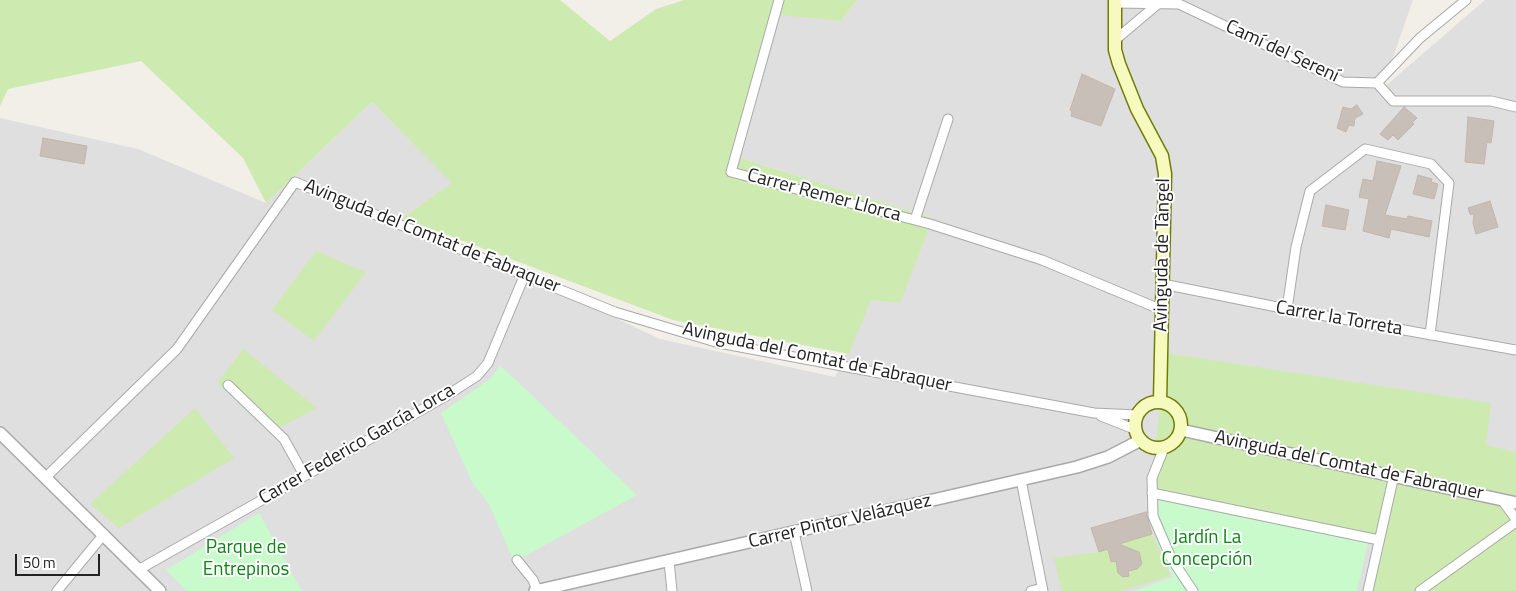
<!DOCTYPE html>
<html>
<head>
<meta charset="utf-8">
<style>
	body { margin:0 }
	#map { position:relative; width:1516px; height:591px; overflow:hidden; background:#f2efe9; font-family:"Titillium Web",sans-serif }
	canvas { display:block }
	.scale { position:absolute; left:15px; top:554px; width:85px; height:22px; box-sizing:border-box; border:2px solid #222; border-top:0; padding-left:6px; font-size:15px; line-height:18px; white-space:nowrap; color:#222; -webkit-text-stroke:4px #fff; paint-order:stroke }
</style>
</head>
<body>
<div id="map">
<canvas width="1516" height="591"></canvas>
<div class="scale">50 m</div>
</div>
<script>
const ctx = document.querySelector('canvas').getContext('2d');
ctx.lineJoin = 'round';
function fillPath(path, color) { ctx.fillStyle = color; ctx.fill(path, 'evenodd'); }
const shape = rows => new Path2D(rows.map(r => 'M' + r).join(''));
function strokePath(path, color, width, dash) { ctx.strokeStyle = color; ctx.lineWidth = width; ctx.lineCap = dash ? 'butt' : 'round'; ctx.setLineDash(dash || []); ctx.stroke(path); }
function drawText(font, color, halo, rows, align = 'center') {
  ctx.font = font + ' "Titillium Web",sans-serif'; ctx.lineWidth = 4; ctx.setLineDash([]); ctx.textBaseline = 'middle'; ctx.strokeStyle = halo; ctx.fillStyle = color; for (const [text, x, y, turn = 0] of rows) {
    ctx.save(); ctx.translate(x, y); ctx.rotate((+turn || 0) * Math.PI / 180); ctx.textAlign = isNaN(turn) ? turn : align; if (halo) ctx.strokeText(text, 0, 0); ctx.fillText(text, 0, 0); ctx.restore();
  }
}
fillPath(shape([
	[857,0,1413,0,1382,89,1485,0,1516,0,1516,591,0,591,0,118,138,149,266,203,372,102,453,183,402,218,660,339,835,377,871,300,933,218,740,158,752,102,780,14,841,21]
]), '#e0dfdf');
fillPath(shape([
	[0,0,560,0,610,41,656,9,684,0,857,0,841,21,780,15,752,102,740,158,933,218,900,303,871,300,849,354,673,320,402,218,452,183,372,102,266,203,243,158,141,61,8,89,0,106],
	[316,251,366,272,314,341,272,310],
	[243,349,317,408,273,431,217,383],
	[1166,353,1491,403,1486,445,1516,452,1516,503,1503,500,1516,517,1516,591,1368,591,1379,541,1152,493,1152,478],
	[195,408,234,458,119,528,90,504],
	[1146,512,1152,534,1170,576,1120,591,1062,591,1054,558,1099,552,1091,528]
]), '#cdebb0');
fillPath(shape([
	[500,365,637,495,514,562,489,504,473,484,441,413,490,379],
	[1170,497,1368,542,1357,591,1133,591,1173,577,1157,542,1148,503],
	[259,513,302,591,187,591,166,570]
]), '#c8facc');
const building = shape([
	[1082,74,1115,89,1101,126,1071,116,1072,112,1070,110,1082,74],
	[1357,105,1363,114,1355,118,1354,126,1349,125,1346,132,1337,128,1343,107,1351,109,1357,105],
	[1404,107,1417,118,1412,123,1414,124,1398,140,1393,135,1388,140,1380,134,1404,107],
	[1468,117,1494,121,1491,143,1487,142,1484,164,1465,162,1468,117],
	[43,138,87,146,84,164,40,156,43,138],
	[1377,161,1401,166,1385,215,1407,219,1408,216,1432,221,1429,237,1391,229,1389,238,1363,231,1369,199,1359,197,1363,179,1373,181,1377,161],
	[1418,175,1432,179,1431,182,1438,184,1434,199,1413,194,1418,175],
	[1490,201,1498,227,1476,234,1473,223,1474,215,1470,214,1468,208,1490,201],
	[1326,205,1349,210,1345,230,1322,226,1326,205],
	[1146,512,1152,534,1119,544,1139,552,1142,564,1137,569,1128,571,1129,576,1123,577,1118,573,1116,561,1111,562,1108,549,1099,552,1091,528,1146,512]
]);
fillPath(building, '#c7bfb8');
strokePath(building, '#c4b6ab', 1);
const minor = shape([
	[779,0,731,172,930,224,1042,260,1162,310],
	[1115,3,1179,4,1343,82,1377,83,1420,38,1466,0],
	[1115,40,1159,3],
	[1377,83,1393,101,1491,101,1516,107],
	[915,220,948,119],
	[1163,284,1287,309,1516,350],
	[1287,309,1296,247,1310,191,1365,149,1431,164,1449,183,1430,335],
	[228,385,284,439,304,475],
	[1101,416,1134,429],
	[1164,448,1152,478,1153,516,1171,558,1193,591],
	[46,477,177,349,295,182,615,312,719,343,1094,413,1137,415],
	[1021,480,1043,591],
	[1152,493,1379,540],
	[1502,500,1516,519],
	[794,532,807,591],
	[517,560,533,580,537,590],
	[669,561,672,591],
	[138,570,446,396,477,376,488,363,525,274],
	[57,591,104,534],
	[1031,591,1042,588],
	[1368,591,1394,475],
	[1420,591,1516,522]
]);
const tertiary = shape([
	[1181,430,1516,503],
	[0,433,160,591],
	[535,591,1077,467,1108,457,1141,440]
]);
const secondary = shape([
	[1115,0,1115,50,1119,64,1137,109,1162,156,1165,174,1160,401],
	'1135 425a23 23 0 1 1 46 0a23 23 0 1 1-46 0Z'
]);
strokePath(minor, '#a9a9a9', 11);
strokePath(tertiary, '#a9a9a9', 14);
strokePath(secondary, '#707d05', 15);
strokePath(minor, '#fff', 9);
strokePath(tertiary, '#fff', 11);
strokePath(secondary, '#f7fabf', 12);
drawText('19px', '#222', '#fff', [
	["Camí del Serení",1282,52,25],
	["Carrer Remer Llorca",824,196,15],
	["Avinguda del Comtat de Fabraquer",432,237,22],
	["Avinguda de Tàngel",1163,255,-89],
	["Carrer la Torreta",1339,319,10],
	["Avinguda del Comtat de Fabraquer",817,358,12],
	["Carrer Federico García Lorca",357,445,-30],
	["Avinguda del Comtat de Fabraquer",1349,466,12],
	["Carrer Pintor Velázquez",840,522,-13]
]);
drawText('19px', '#0c8416', '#fff', [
	["Jardín La",1207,538],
	["Concepción",1207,560],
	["Parque de",246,548],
	["Entrepinos",246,570]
]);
</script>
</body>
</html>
